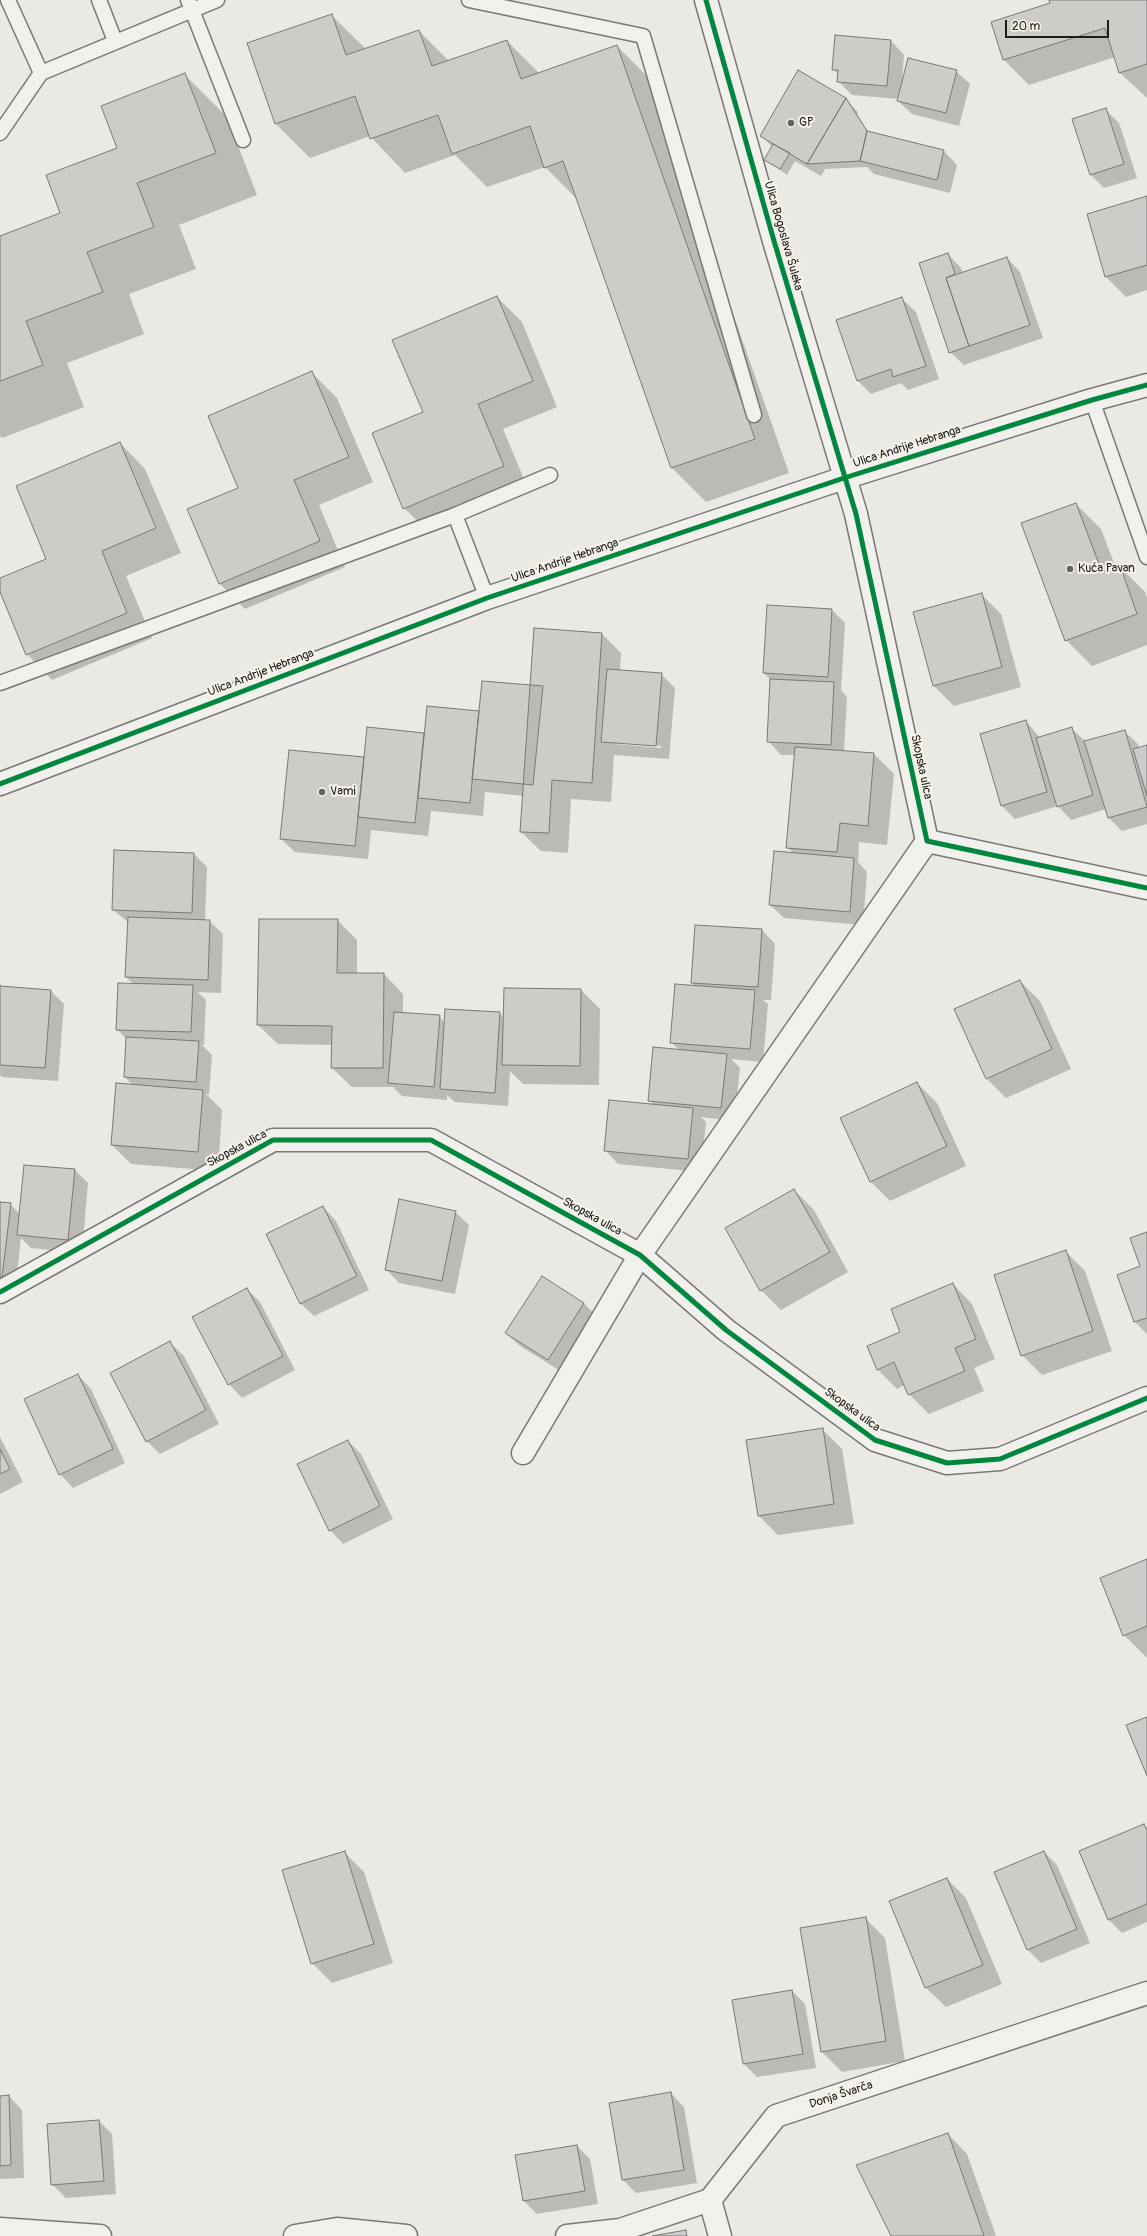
<!DOCTYPE html>
<html>
<head>
<meta charset="utf-8">
<style>
	body { margin:0 }
	#map { position:relative; width:1147px; height:2236px; overflow:hidden; background:#eae9e4; font-family:Pangolin,sans-serif }
	canvas { display:block }
	.scale { position:absolute; left:1005px; top:20px; width:104px; height:18px; box-sizing:border-box; border:2px solid #1c1c1c; border-top:0; padding-left:5px; font-size:12px; line-height:14px; white-space:nowrap; color:#1c1c1c; -webkit-text-stroke:3px #f7f3e8; paint-order:stroke }
</style>
</head>
<body>
<div id="map">
<canvas width="1147" height="2236"></canvas>
<div class="scale">20 m</div>
</div>
<script>
const ctx = document.querySelector('canvas').getContext('2d');
ctx.lineJoin = 'round';
function fillPath(path, color) { ctx.fillStyle = color; ctx.fill(path, 'evenodd'); }
const shape = rows => new Path2D(rows.map(r => 'M' + r).join(''));
function strokePath(path, color, width, dash) { ctx.strokeStyle = color; ctx.lineWidth = width; ctx.lineCap = dash ? 'butt' : 'round'; ctx.setLineDash(dash || []); ctx.stroke(path); }
function drawText(font, color, halo, rows, align = 'center') {
  ctx.font = font + ' Pangolin,sans-serif'; ctx.lineWidth = 4; ctx.setLineDash([]); ctx.textBaseline = 'middle'; ctx.strokeStyle = halo; ctx.fillStyle = color; for (const [text, x, y, turn = 0] of rows) {
    ctx.save(); ctx.translate(x, y); ctx.rotate((+turn || 0) * Math.PI / 180); ctx.textAlign = isNaN(turn) ? turn : align; if (halo) ctx.strokeText(text, 0, 0); ctx.fillText(text, 0, 0); ctx.restore();
  }
}
fillPath(shape([
	[1050,0,1147,0,1147,98,1120,73,1115,57,1029,85,1004,60,1052,4],
	[331,15,366,49,419,31,449,61,507,41,539,73,617,46,651,80,789,473,706,502,672,468,578,200,545,167,487,187,455,155,405,173,370,136,310,158,276,124],
	[836,36,891,41,904,55,902,82,956,71,970,84,959,126,912,114,898,101,899,99,852,95,838,81,839,75,833,69],
	[185,75,227,117,257,195,179,225,196,269,129,294,144,334,67,363,84,407,2,438,0,436,0,237,61,214],
	[845,99,858,112,857,114,869,133,944,151,957,165,950,193,874,174,867,167,825,169,821,176,795,161,787,175,766,160,773,147,761,136],
	[1105,109,1119,123,1137,178,1104,188,1091,175],
	[1147,197,1147,290,1126,297,1106,277,1088,215],
	[948,254,961,268,963,273,1007,258,1020,272,1043,338,964,365,950,352,920,264],
	[497,297,522,322,557,407,503,429,529,491,430,533,404,508,424,412],
	[902,299,916,312,939,379,908,390,901,383,871,394,857,380],
	[312,373,337,398,373,482,319,505,345,567,245,609,220,584,189,510,240,488],
	[120,443,145,469,181,553,126,576,152,638,52,680,27,654,0,590,0,579,47,559],
	[1076,504,1101,529,1116,568,1119,566,1145,592,1147,598,1147,645,1092,666,1066,640],
	[981,594,1001,614,1021,687,954,706,934,686,914,613],
	[768,606,832,610,845,623,841,690,847,697,844,752,874,754,894,774,887,845,859,842,858,862,867,872,863,925,784,918,770,905,793,853,787,847,795,755,781,755,768,741,771,680,764,673],
	[602,634,621,653,620,671,661,674,675,688,669,759,614,755,611,802,571,799,568,853,541,851,521,832,524,796,485,792,483,816,431,811,428,836,371,830,368,859,295,852,281,839,290,751,365,758,368,728,425,734,480,712,531,686],
	[615,742,661,746,661,748,615,744],
	[1026,721,1040,738,1071,728,1085,741,1124,731,1138,744,1139,748,1147,746,1147,824,1122,831,1109,818,1106,809,1071,820,1058,806,1015,819,1002,806,981,734],
	[194,854,207,867,205,921,209,921,223,934,221,993,198,992,206,1000,204,1045,202,1045,212,1055,209,1095,206,1094,222,1110,218,1171,131,1164,112,1145,133,1086,125,1077,127,1039,117,1029,134,985,126,977,129,923,113,910],
	[337,920,357,940,357,974,384,974,403,994,403,1014,439,1016,445,1023,499,1013,504,1018,581,990,600,1009,599,1085,523,1084,510,1071,508,1106,455,1102,447,1095,447,1100,402,1096,393,1087,352,1087,332,1068,332,1045,278,1044,258,1025],
	[696,926,762,930,775,944,771,1000,763,1000,768,1004,763,1062,731,1059,740,1068,734,1121,701,1117,706,1122,701,1172,618,1164,605,1150,654,1105,649,1100,679,1050,671,1042,696,987,692,982],
	[1020,981,1040,1001,1071,1069,1006,1098,987,1079,955,1010],
	[0,983,1,987,51,991,64,1004,58,1081,2,1077,0,1075],
	[917,1083,937,1103,966,1166,890,1201,871,1182,841,1119],
	[75,1170,88,1183,82,1253,31,1248,21,1238,15,1290,0,1289,0,1203,10,1204,20,1214],
	[794,1190,814,1210,848,1272,781,1310,761,1290,726,1228],
	[323,1207,336,1221,369,1290,314,1316,300,1303],
	[455,1212,469,1225,455,1294,399,1283,386,1269],
	[1147,1233,1147,1334,1135,1322],
	[1066,1252,1085,1271,1112,1351,1042,1375,1022,1355],
	[953,1284,972,1304,995,1359,974,1368,984,1391,929,1414,909,1394,905,1385,897,1389,877,1369,902,1332],
	[247,1289,260,1302,295,1370,242,1398,229,1384],
	[584,1303,597,1317,562,1372,520,1346,506,1333],
	[170,1343,184,1356,219,1424,160,1454,147,1441],
	[78,1375,91,1389,125,1463,73,1488,60,1474],
	[822,1429,842,1449,854,1524,778,1535,759,1516],
	[0,1437,23,1482,0,1494],
	[348,1441,361,1454,393,1519,343,1544,330,1530],
	[1147,1560,1147,1658,1124,1635],
	[1144,1825,1147,1828,1147,1922,1122,1933,1108,1919],
	[344,1852,364,1872,393,1963,332,1983,312,1963],
	[1044,1852,1057,1865,1090,1943,1041,1963,1028,1950,995,1872],
	[947,1879,966,1898,1002,1984,946,2007,926,1988,891,1902],
	[865,1918,885,1938,905,2061,842,2072,822,2052,802,1929],
	[792,1991,805,2004,816,2068,757,2077,744,2064],
	[671,2093,684,2107,697,2183,636,2193,623,2180],
	[9,2096,22,2110,24,2178,0,2179,0,2097],
	[99,2121,112,2134,116,2194,66,2198,52,2184],
	[948,2134,967,2154,996,2236,892,2236],
	[577,2146,590,2159,598,2204,537,2214,524,2201]
]), '#0003');
const building = shape([
	[1049,0,1147,0,1147,64,1119,73,1105,28,1003,60,991,22,1050,3,1049,0],
	[332,14,346,55,419,30,432,66,507,40,521,79,617,45,755,439,671,468,563,161,544,168,530,126,452,154,438,115,370,139,355,96,275,124,247,43,332,14],
	[835,35,891,40,887,86,837,82,838,70,832,70,835,35],
	[908,58,957,70,946,113,897,101,908,58],
	[798,70,846,98,807,164,760,136,798,70],
	[185,73,216,153,137,183,154,227,87,252,103,292,26,321,43,365,0,381,0,236,60,213,46,175,117,148,101,106,185,73],
	[846,98,867,131,860,161,807,164,846,98],
	[1106,108,1124,164,1090,175,1072,119,1106,108],
	[867,131,944,150,937,180,860,161,867,131],
	[773,144,790,153,780,169,764,160,773,144],
	[1147,196,1147,265,1105,277,1087,214,1147,196],
	[948,253,955,274,946,278,969,346,949,353,919,263,948,253],
	[1007,257,1030,325,969,346,946,278,1007,257],
	[497,296,533,381,478,404,504,466,403,509,372,433,423,412,392,340,497,296],
	[902,297,926,366,893,377,891,369,857,381,836,320,902,297],
	[312,371,349,457,294,480,320,541,219,584,187,509,238,488,208,416,312,371],
	[120,442,156,528,102,551,127,613,26,655,0,592,0,578,46,559,16,486,120,442],
	[1076,503,1102,572,1120,565,1137,614,1065,641,1021,523,1076,503],
	[982,593,1002,667,933,686,913,612,982,593],
	[767,605,832,609,828,677,763,673,767,605],
	[534,628,602,633,592,783,552,780,549,833,520,832,534,628],
	[607,669,662,673,656,746,601,742,607,669],
	[770,679,834,682,831,745,767,742,770,679],
	[482,681,543,686,533,785,472,779,482,681],
	[427,706,479,711,470,803,418,798,427,706],
	[1026,720,1047,792,1001,806,980,734,1026,720],
	[367,727,424,733,415,823,358,817,367,727],
	[1072,727,1093,795,1057,807,1036,738,1072,727],
	[1125,730,1147,807,1108,818,1084,741,1125,730],
	[1147,745,1147,796,1133,749,1147,745],
	[795,747,874,753,868,826,840,823,837,852,786,848,795,747],
	[289,750,364,757,355,846,280,839,289,750],
	[114,850,194,853,192,913,112,910,114,850],
	[774,851,854,858,850,912,769,905,774,851],
	[128,917,210,920,208,980,125,977,128,917],
	[259,919,338,919,337,973,384,973,383,1068,331,1068,332,1026,257,1025,259,919],
	[695,925,762,929,758,987,691,983,695,925],
	[1020,980,1052,1049,986,1079,954,1009,1020,980],
	[118,983,193,985,191,1032,116,1030,118,983],
	[675,984,755,990,750,1049,670,1043,675,984],
	[0,986,51,990,45,1068,0,1065,0,986],
	[504,988,581,989,580,1066,502,1065,504,988],
	[445,1009,500,1012,495,1093,440,1089,445,1009],
	[394,1012,440,1015,434,1087,388,1083,394,1012],
	[126,1037,199,1041,196,1082,124,1077,126,1037],
	[653,1047,727,1054,721,1108,648,1101,653,1047],
	[917,1082,947,1146,870,1182,840,1118,917,1082],
	[116,1083,203,1090,198,1152,111,1145,116,1083],
	[609,1100,693,1108,688,1159,604,1151,609,1100],
	[24,1165,75,1169,68,1240,17,1235,24,1165],
	[794,1189,830,1252,760,1291,725,1228,794,1189],
	[399,1199,456,1211,442,1281,385,1270,399,1199],
	[0,1202,11,1203,2,1277,0,1277,0,1202],
	[323,1206,357,1276,300,1304,266,1234,323,1206],
	[1147,1232,1147,1318,1134,1322,1117,1275,1140,1266,1130,1238,1147,1232],
	[1066,1250,1093,1331,1021,1356,994,1275,1066,1250],
	[542,1276,584,1303,548,1360,505,1333,542,1276],
	[953,1283,976,1339,955,1348,965,1371,908,1395,894,1362,877,1370,867,1346,900,1332,891,1309,953,1283],
	[247,1288,283,1356,228,1385,192,1317,247,1288],
	[170,1341,206,1410,146,1442,110,1373,170,1341],
	[78,1374,113,1449,59,1475,24,1399,78,1374],
	[823,1428,834,1504,758,1516,746,1440,823,1428],
	[348,1440,380,1506,329,1531,297,1464,348,1440],
	[0,1449,10,1469,0,1474,0,1449],
	[1147,1559,1147,1626,1123,1636,1100,1578,1147,1559],
	[1147,1717,1147,1776,1126,1725,1147,1717],
	[1144,1824,1147,1830,1147,1904,1108,1920,1079,1851,1144,1824],
	[345,1851,374,1944,311,1964,282,1870,345,1851],
	[1044,1851,1077,1929,1027,1950,994,1872,1044,1851],
	[947,1878,983,1965,925,1988,889,1901,947,1878],
	[866,1917,886,2041,821,2052,800,1928,866,1917],
	[792,1990,803,2054,743,2064,732,2000,792,1990],
	[671,2092,684,2170,622,2180,609,2103,671,2092],
	[9,2095,11,2165,0,2166,0,2096,9,2095],
	[99,2120,104,2181,51,2185,47,2124,99,2120],
	[948,2133,984,2236,891,2236,856,2165,948,2133],
	[577,2145,585,2191,523,2201,515,2155,577,2145],
	[686,2230,687,2236,652,2236,686,2230]
]);
fillPath(building, '#cdccc9');
strokePath(building, '#797876', 1);
const service = shape([
	[8,0,41,73],
	[99,0,115,41],
	[188,0,243,140],
	[469,0,643,36,754,415],
	[0,133,41,73,217,0],
	[1092,400,1147,557],
	[455,515,550,475],
	[0,683,455,515,487,598]
]);
const minor = shape([
	[706,0,774,241,856,514,927,841,1147,888],
	[0,784,487,598,844,478,1092,400,1147,385],
	[0,1292,273,1140,431,1140,640,1255,726,1330,875,1440,947,1463,1000,1459,1147,1398],
	[523,1453,640,1255,927,841],
	[710,2200,720,2236],
	[0,2229,100,2236],
	[295,2236,337,2229,406,2236],
	[567,2236,620,2230,710,2200,776,2116,1147,1993]
]);
strokePath(service, '#797876', 17);
strokePath(minor, '#797876', 25);
strokePath(service, '#f1f0ec', 14);
strokePath(minor, '#f1f0ec', 22);
strokePath(shape([
	[706,0,774,241,856,514,927,841,1147,888],
	[0,784,487,598,844,478,1092,400,1147,385],
	[0,1292,273,1140,431,1140,640,1255,726,1330,875,1440,947,1463,1000,1459,1147,1398]
]), '#00873e', 5);
for (const [x, y, r, color] of [
	[791,123,4,"#646462"],
	[1070,569,4,"#646462"],
	[322,792,4,"#646462"]
]) { const dot = new Path2D(); dot.arc(x, y, r, 0, 2 * Math.PI); ctx.fillStyle = color; ctx.fill(dot); strokePath(dot, '#f7f3e8', 1.5); }
drawText('12px', '#1c1c1c', '#f7f3e8', [
	["GP",799,123],
	["Kuća Pavan",1078,569],
	["Vami",330,792]
], 'left');
drawText('12px', '#1c1c1c', '#f7f3e8', [
	["Ulica Bogoslava Šuleka",783,236,74],
	["Ulica Andrije Hebranga",907,447,-18],
	["Ulica Andrije Hebranga",565,561,-19],
	["Ulica Andrije Hebranga",261,673,-21],
	["Skopska ulica",921,767,78],
	["Skopska ulica",237,1149,-28],
	["Skopska ulica",592,1217,29],
	["Skopska ulica",852,1410,36],
	["Donja Švarča",841,2095,-18]
]);
</script>
</body>
</html>
